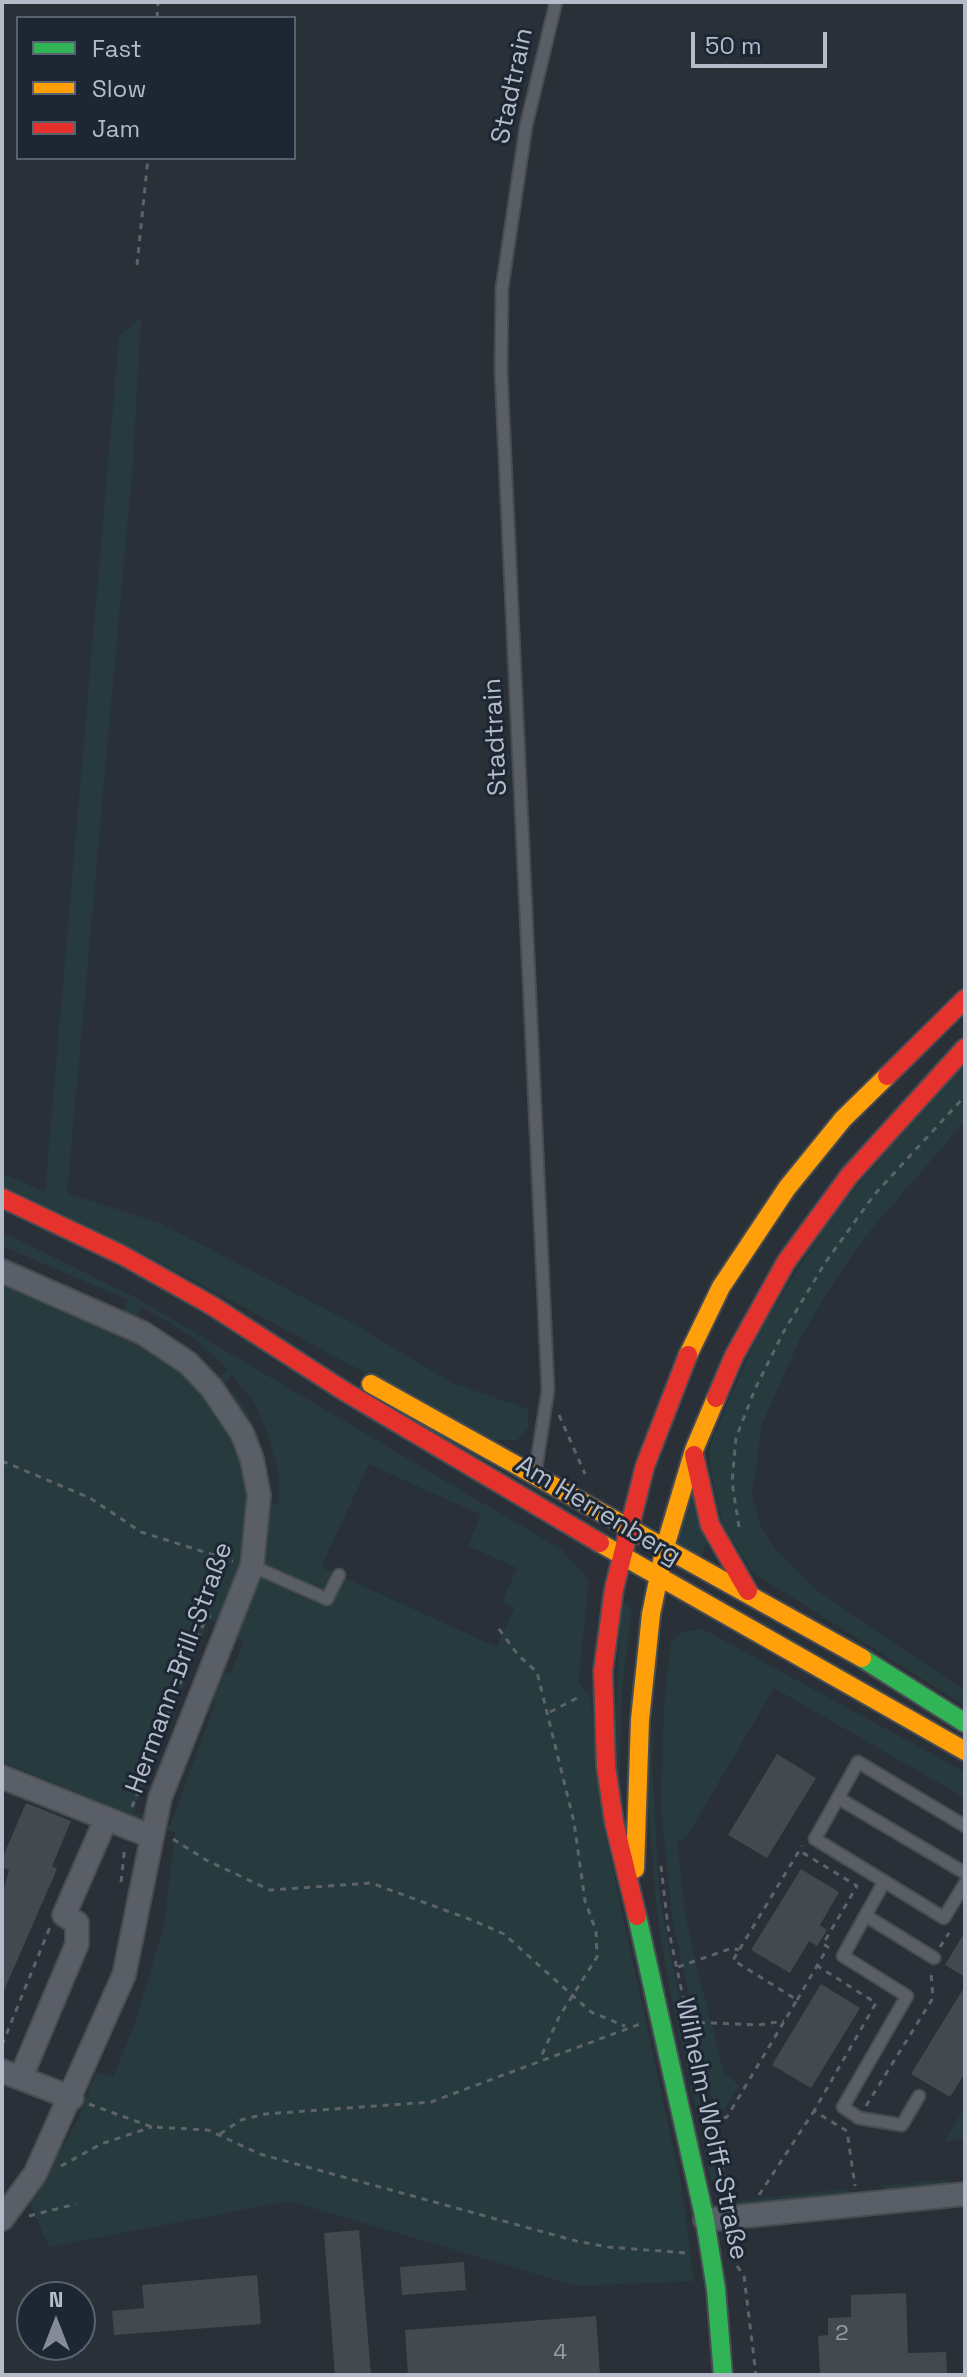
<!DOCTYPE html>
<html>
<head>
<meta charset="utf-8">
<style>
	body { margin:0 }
	#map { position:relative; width:967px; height:2377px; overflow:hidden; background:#2a3038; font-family:"Space Grotesk",sans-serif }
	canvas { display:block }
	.frame { position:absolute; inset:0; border:4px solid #b4bcc9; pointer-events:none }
	.legend { position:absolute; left:16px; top:16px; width:280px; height:144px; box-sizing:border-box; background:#1d2633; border:2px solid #59626f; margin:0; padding:10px 14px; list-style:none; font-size:24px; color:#b4bcc9 }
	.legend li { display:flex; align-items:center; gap:16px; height:40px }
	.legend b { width:40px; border:2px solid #59626f }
	.north { position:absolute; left:16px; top:2281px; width:80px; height:80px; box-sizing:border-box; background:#1d2633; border:2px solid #59626f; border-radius:50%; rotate:0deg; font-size:22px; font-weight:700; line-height:32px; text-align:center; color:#b4bcc9 }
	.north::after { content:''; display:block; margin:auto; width:28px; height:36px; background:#848b96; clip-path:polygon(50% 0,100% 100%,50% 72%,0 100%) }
	.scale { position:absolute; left:691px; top:32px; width:136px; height:36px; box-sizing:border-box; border:4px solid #b4bcc9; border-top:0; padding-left:10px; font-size:24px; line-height:28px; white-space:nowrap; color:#b4bcc9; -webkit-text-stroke:6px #1d2633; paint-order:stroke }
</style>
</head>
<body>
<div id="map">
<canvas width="967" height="2377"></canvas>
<div class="frame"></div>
<ul class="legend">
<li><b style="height:10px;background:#30b455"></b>Fast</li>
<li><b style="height:10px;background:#ff9f0a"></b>Slow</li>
<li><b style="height:10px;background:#e5322d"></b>Jam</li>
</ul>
<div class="north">N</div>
<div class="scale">50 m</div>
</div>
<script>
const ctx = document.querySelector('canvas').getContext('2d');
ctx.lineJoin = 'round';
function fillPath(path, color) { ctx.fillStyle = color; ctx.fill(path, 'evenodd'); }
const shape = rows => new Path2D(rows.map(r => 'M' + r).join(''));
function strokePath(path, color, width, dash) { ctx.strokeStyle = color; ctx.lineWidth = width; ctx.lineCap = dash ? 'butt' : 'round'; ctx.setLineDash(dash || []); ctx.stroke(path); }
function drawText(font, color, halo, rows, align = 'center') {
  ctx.font = font + ' "Space Grotesk",sans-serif'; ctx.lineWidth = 6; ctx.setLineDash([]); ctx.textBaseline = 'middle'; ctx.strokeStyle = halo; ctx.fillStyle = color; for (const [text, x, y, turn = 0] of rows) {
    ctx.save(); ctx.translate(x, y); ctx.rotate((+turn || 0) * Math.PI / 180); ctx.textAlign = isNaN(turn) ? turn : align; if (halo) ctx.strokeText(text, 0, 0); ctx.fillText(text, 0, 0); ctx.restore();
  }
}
fillPath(shape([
	[141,317,133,462,67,1193,160,1223,354,1324,452,1383,528,1409,528,1428,517,1440,490,1440,150,1257,2,1185,2,1173,45,1192,119,337],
	[965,1062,965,1121,870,1231,832,1285,801,1337,762,1424,752,1496,761,1526,776,1550,819,1592,965,1690,965,1706,752,1572,722,1523,709,1461,711,1442,760,1329,832,1215],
	[2,1232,133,1296,562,1550,589,1580,578,1683,590,1695,605,1834,681,2184,694,2281,577,2286,289,2201,49,2247,29,2201,78,2120,96,2072,113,2077,136,2020,164,1926,175,1833,2,1762,2,1259,123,1311,128,1300,2,1246],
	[141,1306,193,1337,228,1370,220,1377,187,1345,137,1316],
	[232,1375,254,1402,266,1430,279,1472,279,1504,268,1504,267,1475,257,1433,245,1408,225,1382],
	[369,1464,481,1515,468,1546,517,1568,502,1602,514,1608,497,1647,321,1567],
	[209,1620,219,1624,157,1770,143,1815,133,1813],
	[232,1636,244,1641,230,1674,218,1668],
	[206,1696,216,1701,170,1826,157,1823],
	[693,1487,708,1537,702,1558,677,1544],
	[621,1601,632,1608,622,1690,620,1771,613,1772],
	[703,1629,965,1772,965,1798,774,1688,686,1838,677,1841,685,1912,697,1968,724,2073,739,2085,725,2109,715,2113,672,1918,661,1805,664,1704,671,1642,681,1632],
	[658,1662,652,1762,660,1901,704,2117,697,2113,667,1977,656,1902,647,1796],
	[965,2107,965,2139,944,2142],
	[709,2128,726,2204,711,2179,702,2135],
	[952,2179,946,2185,892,2191,878,2186],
	[847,2189,847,2194,843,2196,739,2206,737,2201]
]), '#273a3e');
fillPath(shape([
	[777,1754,816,1778,767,1858,728,1835],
	[26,1803,71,1821,52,1866,57,1869,2,1995,2,1895,9,1870,2,1867,2,1859],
	[801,1869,839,1892,820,1925,827,1930,817,1946,809,1941,790,1973,751,1950],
	[965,1932,965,1977,945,1965],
	[821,1984,860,2008,811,2088,772,2065],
	[965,1986,965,2073,950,2097,911,2074],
	[359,2230,371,2375,335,2375,324,2233],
	[464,2262,466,2290,402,2295,400,2267],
	[257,2275,261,2324,114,2335,112,2311,144,2308,142,2285],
	[906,2293,908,2353,946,2352,947,2375,820,2375,818,2336,828,2335,828,2318,851,2317,851,2295],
	[596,2316,600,2375,408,2375,405,2330]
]), '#444950');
const lane = shape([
	[535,1474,548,1390,501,371,502,288,526,126,556,2],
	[252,1566,327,1599,339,1575],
	[838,1798,965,1873],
	[965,1826,858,1762,815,1839,944,1918,965,1883],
	[884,1882,843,1956,907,1996,843,2107,859,2118,902,2125,919,2096],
	[866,1916,934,1958]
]);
const street = shape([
	[2,1271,143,1333,188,1363,211,1387,242,1433,252,1459,259,1495,252,1566,160,1798,124,1975,35,2174,2,2219],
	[2,1777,150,1836],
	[2,2071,72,2098],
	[21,2077,77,1944,77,1923,64,1915,106,1819],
	[705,2220,965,2194]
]);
const fast = shape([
	[862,1658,965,1723],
	[637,1916,705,2220,716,2289,723,2375]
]);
const slow = shape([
	[688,1355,721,1287,787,1188,843,1119,887,1076],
	[371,1384,862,1658],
	[600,1543,965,1751],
	[635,1869,640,1720,651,1614,665,1547,694,1450,716,1398]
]);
const jam = shape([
	[887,1076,965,999],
	[2,1198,122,1255,211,1305,344,1391,600,1543],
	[716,1398,734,1356,786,1262,849,1176,965,1048],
	[694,1455,710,1525,748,1591],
	[637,1916,614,1822,606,1766,603,1671,614,1589,645,1466,688,1355]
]);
strokePath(lane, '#484c53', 15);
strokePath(street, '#484c53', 26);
strokePath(fast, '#484c53', 22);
strokePath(slow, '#484c53', 22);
strokePath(jam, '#484c53', 22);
strokePath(shape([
	[157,18,158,2],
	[137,265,148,158],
	[559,1415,585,1474],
	[2,1461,90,1498,141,1532,233,1561],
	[739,1527,732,1482,736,1438,755,1389,784,1331,825,1263,874,1195,965,1096],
	[499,1629,518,1655,537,1672,574,1822,585,1901,596,1931,597,1957,559,2017,540,2059],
	[550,1712,581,1696],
	[132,1807,206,1617,211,1616],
	[173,1839,206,1860,270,1890,371,1883,472,1920,504,1934,591,2012,625,2026],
	[661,1866,668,1927,683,1997],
	[121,1882,125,1846],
	[940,1947,949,1933],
	[816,1965,876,2003,814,2111,847,2131,855,2186],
	[678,1967,732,1948,739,1950],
	[797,2000,828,1947,823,1944,857,1886,800,1851],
	[687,2022,758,2025,784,2021],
	[2,2045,50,1927],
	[694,2047,730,2199],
	[89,2104,152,2127,208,2130,260,2154,576,2241,608,2247,687,2253],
	[866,2106,933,1998,931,1973],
	[712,2121,727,2117,797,2000,733,1960,802,1846],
	[220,2134,241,2120,265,2114,431,2102,640,2024],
	[61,2166,101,2144,152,2127],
	[759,2195,814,2111],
	[29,2216,76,2204],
	[737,2266,744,2276,756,2375]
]), '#5d636a', 3, [6, 6]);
strokePath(lane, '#5a5e66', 11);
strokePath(street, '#5a5e66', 22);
strokePath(fast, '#30b455', 18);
strokePath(slow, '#ff9f0a', 18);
strokePath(jam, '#e5322d', 18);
drawText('22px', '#989fab', null, [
	["2",842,2334],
	["4",560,2353]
]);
drawText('26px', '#b4bcc9', '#1d2633', [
	["Stadtrain",513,86,-78],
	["Stadtrain",496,737,-93],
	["Am Herrenberg",598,1511,31],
	["Hermann-Brill-Straße",180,1668,-70],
	["Wilhelm-Wolff-Straße",711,2129,78]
]);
</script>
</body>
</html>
